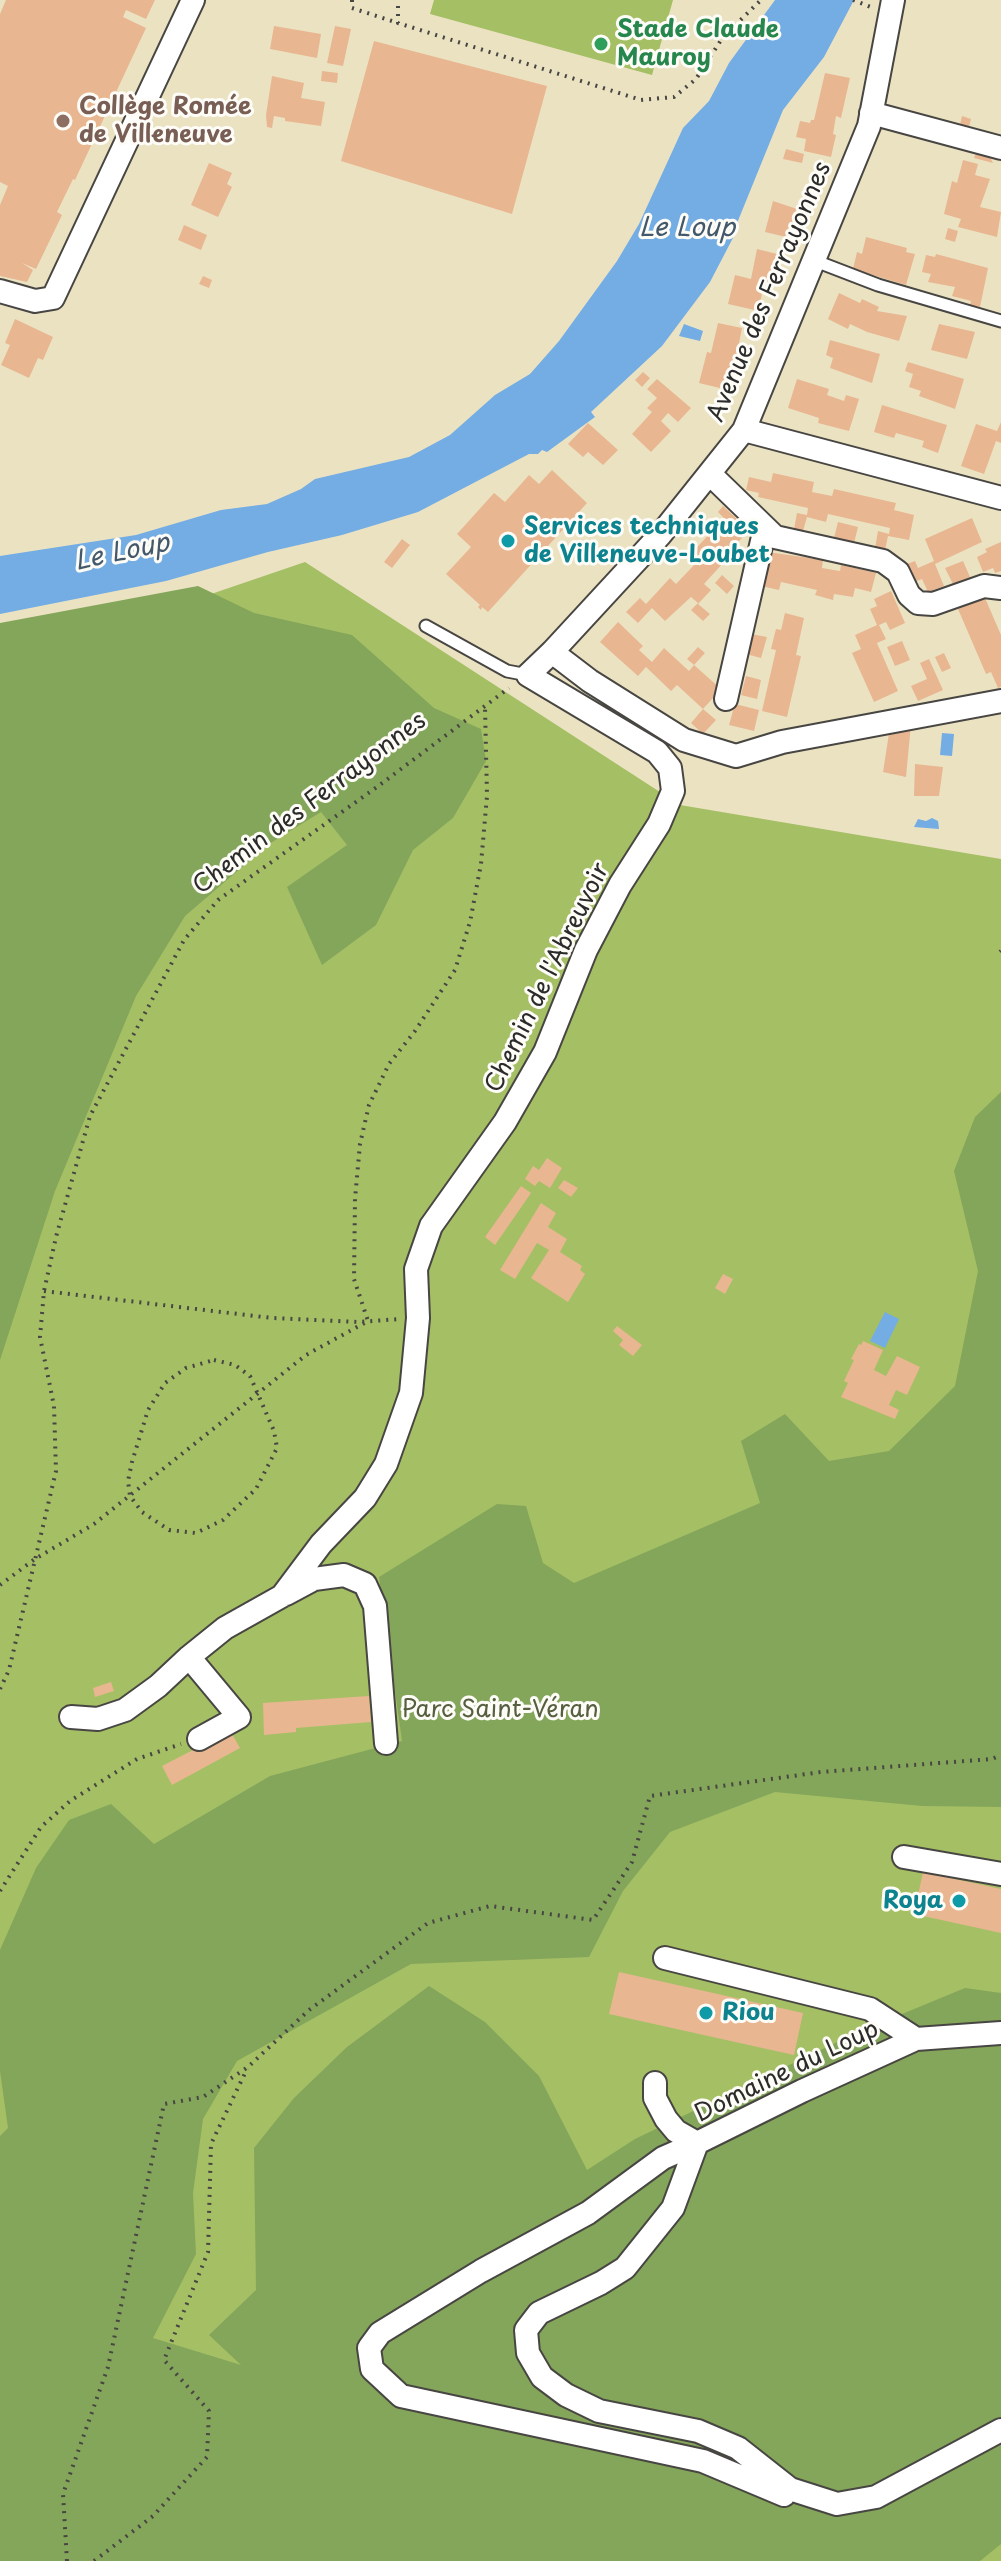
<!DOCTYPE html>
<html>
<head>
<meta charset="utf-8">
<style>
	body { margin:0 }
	canvas { display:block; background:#ebe2c2 }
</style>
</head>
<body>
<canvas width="1001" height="2561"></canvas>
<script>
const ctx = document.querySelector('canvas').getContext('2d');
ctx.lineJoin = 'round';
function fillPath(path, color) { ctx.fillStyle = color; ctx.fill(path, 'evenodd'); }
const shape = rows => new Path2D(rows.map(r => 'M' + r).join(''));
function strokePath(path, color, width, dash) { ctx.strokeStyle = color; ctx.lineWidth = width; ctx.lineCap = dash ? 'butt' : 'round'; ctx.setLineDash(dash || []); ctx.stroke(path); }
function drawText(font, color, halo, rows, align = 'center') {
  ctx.font = font + ' "Playpen Sans",sans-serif'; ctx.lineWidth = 6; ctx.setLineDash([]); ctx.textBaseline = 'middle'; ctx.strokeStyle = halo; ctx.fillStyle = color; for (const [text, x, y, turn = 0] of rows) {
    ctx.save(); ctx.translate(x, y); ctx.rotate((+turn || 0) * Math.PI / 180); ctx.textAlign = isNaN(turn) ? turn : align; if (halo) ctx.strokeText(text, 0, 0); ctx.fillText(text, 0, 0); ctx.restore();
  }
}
fillPath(shape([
	[434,0,673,0,652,75,430,14],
	[305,562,680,805,1001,859,1001,2561,0,2561,0,666]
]), '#a5bf65');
fillPath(shape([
	[198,586,254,613,352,635,434,708,481,729,486,761,453,818,413,850,376,925,322,965,287,887,347,845,321,812,269,844,185,916,136,996,55,1191,0,1360,0,623],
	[1001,1092,1001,1807,922,1806,775,1792,670,1832,623,1891,589,1957,411,1964,237,2061,203,2119,193,2193,196,2254,153,2338,241,2365,209,2335,256,2290,254,2148,294,2098,347,2047,429,1986,485,2022,539,2076,587,2170,635,2139,856,2033,965,1988,1001,1993,1001,2544,980,2561,0,2561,0,2136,8,2128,0,2071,0,1950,36,1868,69,1820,111,1804,154,1844,270,1776,402,1741,379,1577,497,1504,526,1506,543,1563,574,1583,760,1503,741,1441,785,1414,829,1461,889,1451,955,1386,978,1271,954,1171,975,1117]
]), '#84a65a');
fillPath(shape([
	[775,0,854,0,824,57,783,110,733,233,735,234,710,282,662,346,591,412,595,417,547,452,542,450,538,454,529,454,418,512,342,535,268,552,166,581,0,614,0,556,136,535,221,510,267,504,301,489,315,479,409,457,450,435,495,395,530,374,559,341,617,261,639,224,683,128,709,101,729,63],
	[684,324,703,331,700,341,679,336],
	[942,733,954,734,952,756,940,755],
	[932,818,938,821,939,829,914,827,918,819,926,821],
	[885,1312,899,1319,885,1348,870,1341]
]), '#73ade4');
fillPath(shape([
	[6,0,155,0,146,19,126,10,123,17,146,28,75,180,73,179,57,212,62,215,36,269,22,263,33,270,27,282,0,276,0,205,8,186,0,182,0,14],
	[274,26,321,34,317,58,270,49],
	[335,26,351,29,343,66,327,63],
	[374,41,547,86,512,214,341,161],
	[322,71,338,73,337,83,321,81],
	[825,73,850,78,841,118,836,116,833,134,836,135,831,157,804,151,806,139,796,137,800,121,810,123,811,120,814,120],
	[272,76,304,83,301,98,325,102,321,126,285,121,285,118,274,116,272,128,267,127,266,115],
	[962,116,971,119,968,131,959,129],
	[786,149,804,154,802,163,783,159],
	[977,151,989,155,993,163,974,158],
	[963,160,978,164,975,175,990,179,980,207,1001,212,997,237,958,227,961,219,944,214,952,181,957,183],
	[209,163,232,173,227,184,232,187,218,217,191,205],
	[773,201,800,210,794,218,800,219,797,230,788,228,786,237,765,232],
	[184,225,207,235,201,250,178,240],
	[948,228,958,231,955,242,945,239],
	[866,237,907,248,906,252,915,254,906,285,853,269,857,252,862,254],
	[757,249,781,255,777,275,770,274,768,282,764,281,759,311,728,304,735,275,751,279],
	[936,254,988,268,980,307,970,305,971,301,952,296,955,287,928,282,931,274,922,272,926,255,935,257],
	[203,276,212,280,209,288,199,284],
	[839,293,860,303,862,299,879,307,877,311,907,316,899,341,867,332,850,324,848,329,828,319],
	[15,319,53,337,43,360,38,358,29,378,1,365,10,345,5,343],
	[718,323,742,328,736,359,734,358,732,367,729,367,724,389,699,383,707,352,711,353],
	[939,324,975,332,967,359,931,350],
	[830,340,880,354,872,383,830,368,833,358,826,355],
	[908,362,964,379,955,409,919,396,921,391,909,387,913,374,905,371],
	[643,372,650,378,642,387,635,380],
	[657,379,691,408,678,422,668,413,661,421,671,431,651,452,632,434,652,412,647,408,657,398,647,389],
	[797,379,829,389,827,395,844,401,846,395,859,399,849,431,818,423,819,418,788,408],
	[882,405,947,425,938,453,922,447,924,441,896,433,894,438,874,432],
	[1001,422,1001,443,996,441,984,474,961,466,976,424,997,431],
	[588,423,618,450,603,465,588,452,583,457,568,444],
	[552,470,587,503,488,612,482,607,481,610,478,607,480,605,446,574,471,547,457,534,494,493,505,502,529,475,539,484],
	[773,473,814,482,812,492,832,496,834,489,896,503,894,510,914,515,909,540,888,536,885,550,875,548,878,531,889,534,890,528,828,514,826,522,807,517,803,531,794,529,797,513,807,515,808,508,758,497,759,493,746,490,749,477,771,482],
	[723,506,737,519,732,525,744,536,732,548,734,551,704,584,711,590,698,604,710,614,703,621,691,610,698,603,691,597,665,621,652,608,638,623,626,612,640,598,646,604,670,578,676,584,695,564,688,557,724,518,718,512],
	[972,518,982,542,935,564,944,586,928,592,922,579,914,582,907,564,915,561,918,568,934,561,925,539],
	[838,522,858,527,854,543,834,538],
	[402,539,410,545,392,568,384,562],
	[1001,542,1001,571,995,573,993,568,983,572,977,557,987,552,985,549],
	[768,552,823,560,822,568,840,571,841,565,876,573,871,592,855,588,853,597,834,594,833,600,815,595,817,590,781,582,779,590,761,586],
	[963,561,970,577,953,584,945,568],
	[722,575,734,586,727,594,715,583],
	[891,591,905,623,890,630,886,622,879,625,886,639,877,643,898,691,874,702,852,653,861,649,855,635,877,625,870,609,877,606,874,599],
	[985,598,1001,635,1001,687,998,688,991,672,986,674,958,609],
	[785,613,804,618,796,655,801,656,787,717,762,711,776,650,771,649,776,629,781,630],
	[618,622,643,646,639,650,652,662,664,648,689,671,694,665,721,689,703,709,677,685,671,691,646,667,638,676,600,642],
	[751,634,767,637,761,658,746,654],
	[902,641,910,660,895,666,887,647],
	[698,647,705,653,694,665,687,659],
	[944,653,951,668,942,672,935,657],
	[929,659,943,690,918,701,911,686,927,679,920,663],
	[746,676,761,680,757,699,741,695],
	[735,704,759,710,754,731,729,725],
	[703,709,716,720,703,734,691,723],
	[911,724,906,777,883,772,890,727],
	[915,764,943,767,939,796,914,796],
	[547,1158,562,1168,550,1188,539,1181,535,1186,525,1179,533,1166,539,1170],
	[564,1180,578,1188,571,1197,558,1188],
	[521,1186,531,1193,495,1245,485,1237],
	[541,1203,556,1213,548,1227,567,1239,560,1252,582,1266,580,1270,585,1274,568,1302,531,1278,549,1250,537,1243,515,1279,500,1270],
	[723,1274,733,1279,725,1294,715,1288],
	[617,1326,642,1345,633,1356,619,1345,623,1340,613,1331],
	[863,1341,883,1350,874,1370,886,1376,897,1356,920,1367,907,1395,896,1390,889,1405,899,1410,895,1419,841,1397,848,1383,844,1381,854,1360,851,1359,859,1344,861,1345],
	[111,1682,114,1691,95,1697,93,1688],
	[369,1696,371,1722,296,1728,296,1732,264,1735,263,1703],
	[232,1734,240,1748,172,1785,162,1766,222,1735,224,1738],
	[923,1872,1001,1889,1001,1933,914,1914],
	[619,1972,803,2013,794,2055,609,2014]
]), '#e8b791');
const service = shape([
	[813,260,878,285,1001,321],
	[426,626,507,671,528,675]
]);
const minor = shape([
	[871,113,1001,148],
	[0,291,35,301,53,298,193,0],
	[744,430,1001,498],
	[711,475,775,537,883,561,898,572,909,595,918,603,933,604,984,586,1001,588],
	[552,652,590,681,684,740,736,756,782,742,1001,701],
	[726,699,765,528],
	[286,1594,314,1579,344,1575,365,1584,375,1606,386,1743],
	[189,1657,239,1717,199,1739],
	[71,1717,98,1719,125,1710,158,1686,189,1657,225,1628,282,1596,321,1544,365,1498,386,1464,411,1393,418,1318,416,1269,431,1226,505,1122,545,1052,586,950,620,885,659,824,673,791,670,768,657,752,528,675,552,652,661,534,744,430,869,126,893,0],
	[904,1857,1001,1874],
	[665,1958,870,2009,916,2039],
	[1001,2033,916,2039,802,2091,697,2143,673,2208,625,2268,601,2283,539,2313,526,2330,528,2353,542,2377,566,2395,599,2411,698,2431,738,2448,790,2489,837,2504,876,2497,1001,2430],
	[655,2083,655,2098,666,2119,676,2131,697,2143],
	[697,2143,663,2158,588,2213,481,2271,380,2333,369,2348,372,2369,401,2396,703,2461,784,2495]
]);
strokePath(service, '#484642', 15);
strokePath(minor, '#484642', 26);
strokePath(shape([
	[352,0,352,8,398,23],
	[853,0,873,8],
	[398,6,398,23,641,100,674,97,696,79,723,37,761,0],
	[1000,952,1001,951],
	[44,1291,272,1318,359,1322,400,1319],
	[214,1360,235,1365,250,1376,274,1431,277,1448,256,1489,223,1520,196,1533,169,1530,142,1512,130,1496,128,1481,132,1462,148,1410,165,1383,186,1368,214,1360],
	[0,1585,35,1559,94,1524,306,1355,368,1321,354,1279,355,1199,360,1144,369,1105,389,1064,415,1031,455,970,470,922,481,864,487,796,485,707],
	[0,1689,9,1670,56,1471,54,1406,40,1337,44,1291,56,1237,90,1116,184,940,218,900,377,787,509,688],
	[0,1891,41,1827,70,1801,137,1759,181,1744],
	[67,2561,63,2494,108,2367,164,2104,203,2097,248,2067,309,2010,428,1923,490,1906,593,1920,632,1862,650,1796,821,1772,992,1759,1001,1755],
	[94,2561,153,2516,207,2457,209,2411,164,2360,208,2252,211,2144,247,2069]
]), '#484642', 4, [2, 6]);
strokePath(service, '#fff', 11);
strokePath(minor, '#fff', 22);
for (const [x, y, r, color] of [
	[601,44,8,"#2e9e5b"],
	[63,121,8,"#8d6e63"],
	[508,541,8,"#0f9aa8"],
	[959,1901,8,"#0f9aa8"],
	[706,2013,8,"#0f9aa8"]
]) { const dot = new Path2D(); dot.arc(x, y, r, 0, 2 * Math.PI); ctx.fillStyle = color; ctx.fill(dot); strokePath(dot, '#fdfcf7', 3); }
drawText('bold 24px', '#27864d', '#fdfcf7', [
	["Stade Claude",617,30],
	["Mauroy",617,58]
], 'left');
drawText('bold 24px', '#785e54', '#fdfcf7', [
	["Collège Romée",79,107],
	["de Villeneuve",79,135]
], 'left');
drawText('24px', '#2b2b2b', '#fdfcf7', [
	["Avenue des Ferrayonnes",770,292,-67],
	["Chemin des Ferrayonnes",310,804,-37],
	["Chemin de l'Abreuvoir",548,978,-64],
	["Domaine du Loup",787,2072,-26]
]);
drawText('bold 24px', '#0d838f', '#fdfcf7', [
	["Services techniques",524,527],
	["de Villeneuve-Loubet",524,555],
	["Roya",943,1901,"right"],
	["Riou",722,2013]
], 'left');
drawText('24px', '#565f3f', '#fdfcf7', [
	["Parc Saint-Véran",500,1710]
]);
drawText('italic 26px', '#44586c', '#fdfcf7', [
	["Le Loup",687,229],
	["Le Loup",122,553,-12]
]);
</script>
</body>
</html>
